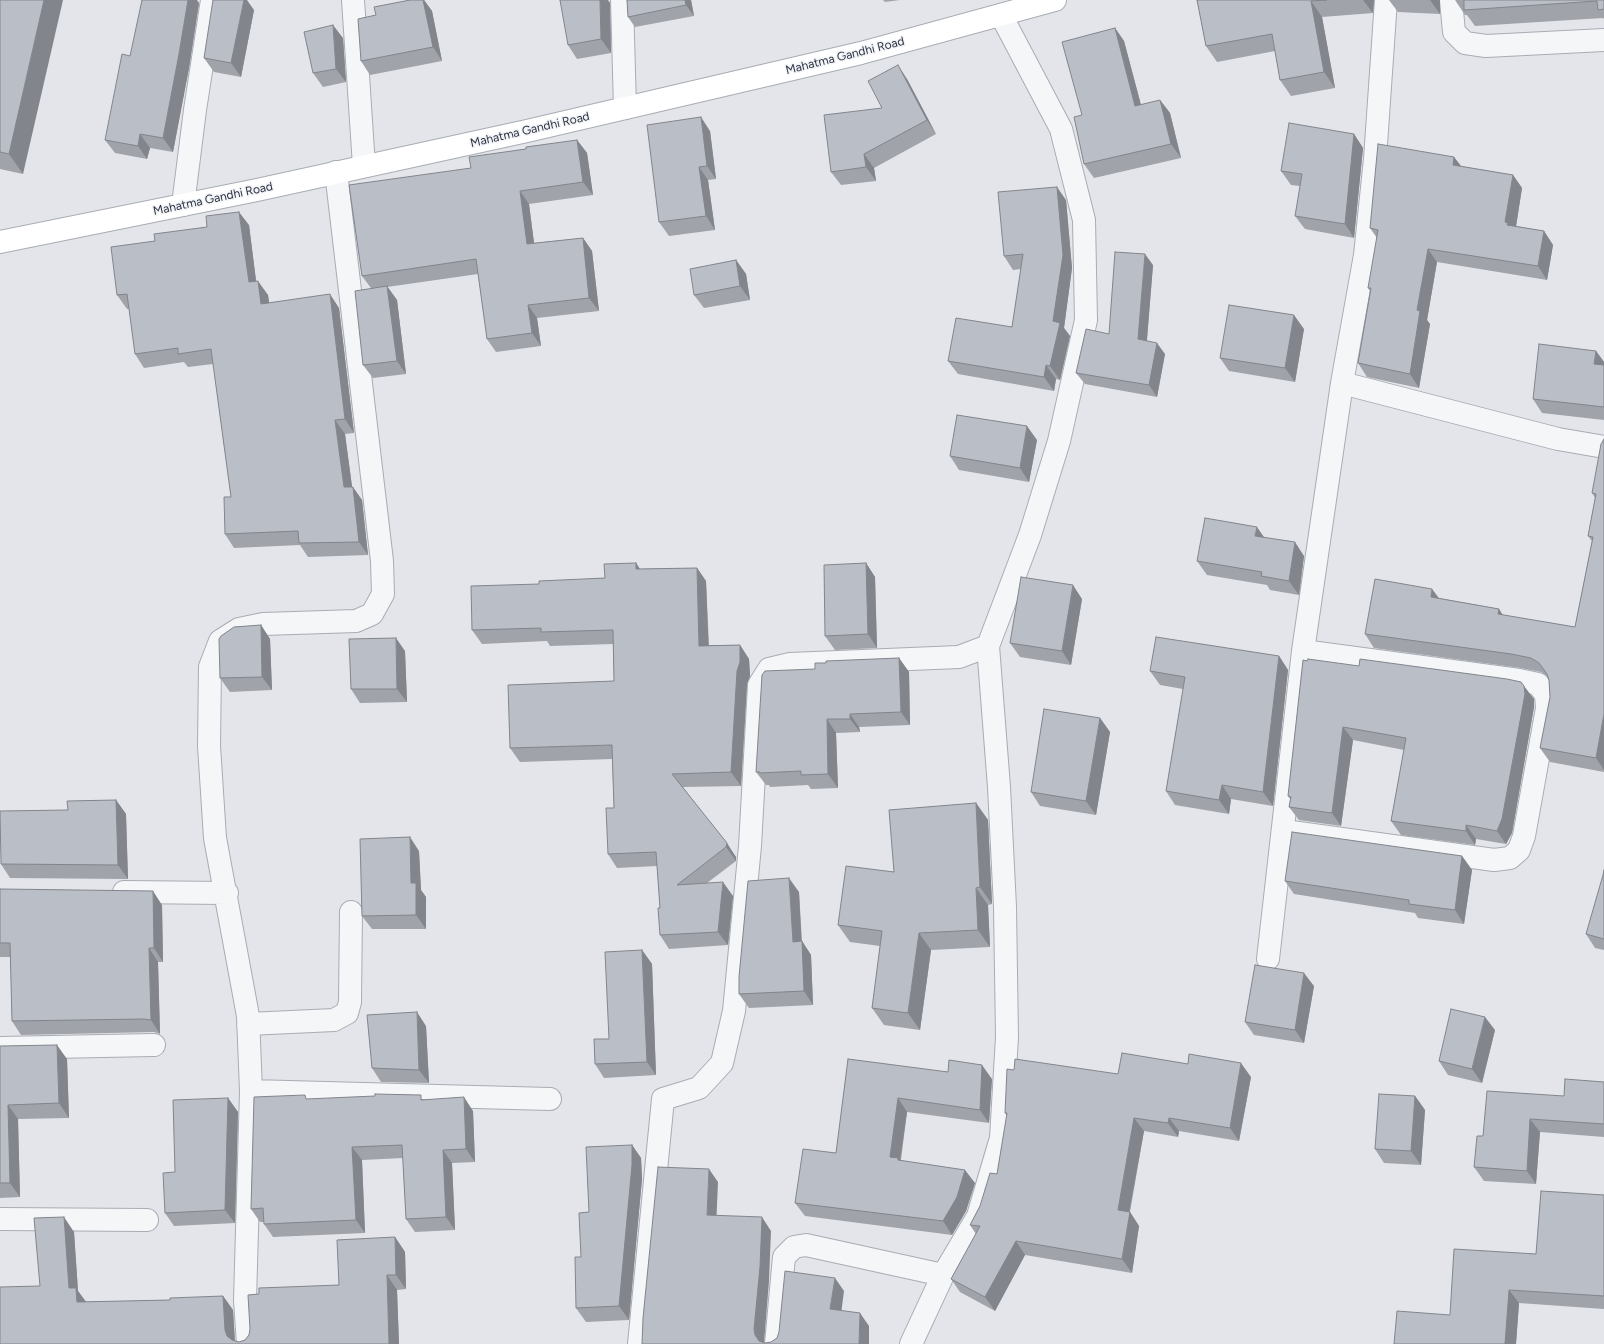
<!DOCTYPE html>
<html>
<head>
<meta charset="utf-8">
<style>
	body { margin:0 }
	canvas { display:block; background:#e3e5ea }
</style>
</head>
<body>
<canvas width="1604" height="1344"></canvas>
<script>
const ctx = document.querySelector('canvas').getContext('2d');
ctx.lineJoin = 'round';
const shape = rows => new Path2D(rows.map(r => 'M' + r).join(''));
function strokePath(path, color, width, dash) { ctx.strokeStyle = color; ctx.lineWidth = width; ctx.lineCap = dash ? 'butt' : 'round'; ctx.setLineDash(dash || []); ctx.stroke(path); }
function fillPath(path, color) { ctx.fillStyle = color; ctx.fill(path, 'evenodd'); }
function drawText(font, color, halo, rows, align = 'center') {
  ctx.font = font + ' Figtree,sans-serif'; ctx.lineWidth = 3; ctx.setLineDash([]); ctx.textBaseline = 'middle'; ctx.strokeStyle = halo; ctx.fillStyle = color; for (const [text, x, y, turn = 0] of rows) {
    ctx.save(); ctx.translate(x, y); ctx.rotate((+turn || 0) * Math.PI / 180); ctx.textAlign = isNaN(turn) ? turn : align; if (halo) ctx.strokeText(text, 0, 0); ctx.fillText(text, 0, 0); ctx.restore();
  }
}
const street = shape([
	[353,0,364,166],
	[622,0,625,108],
	[1451,0,1454,32,1465,43,1486,46,1604,40],
	[183,205,195,110,212,0],
	[1342,383,1558,439,1604,447],
	[1284,831,1494,860,1510,858,1519,850,1524,836,1547,708,1546,695,1538,684,1519,680,1303,651],
	[124,892,227,893],
	[1268,959,1303,651,1342,383,1365,255,1375,159,1386,0],
	[248,1024,334,1020,347,1013,350,1002,351,912],
	[0,1048,154,1045],
	[251,1091,248,1016,215,838,209,746,210,667,220,641,239,629,263,624,356,621,372,614,383,594,382,561,336,172],
	[0,1219,147,1220],
	[943,1275,978,1216,1001,1138,1007,1037,1005,907,999,787,988,646],
	[248,1344,245,1300,251,1091,550,1099],
	[639,1344,663,1099,699,1088,722,1063,734,1011,750,846,759,685,769,669,790,664,959,657,988,646,1030,535,1059,441,1086,320,1084,220,1061,129,1001,15],
	[776,1344,784,1257,794,1247,806,1245,943,1275,911,1344]
]);
const secondary = shape([
	[0,242,257,190,527,131,861,53,1055,0]
]);
strokePath(street, '#a8acb4', 24);
strokePath(secondary, '#a8acb4', 24);
strokePath(street, '#f5f6f8', 22);
strokePath(secondary, '#fff', 22);
fillPath(shape([
	[0,0,23,174,0,169],
	[410,0,424,0,432,11,442,61,370,75,361,61,376,15],
	[627,0,691,0,694,16,635,27,628,17],
	[883,0,900,0,885,2],
	[1197,0,1374,0,1373,13,1322,17,1335,88,1291,96,1280,80,1275,51,1217,62,1206,46],
	[1389,0,1440,0,1440,14,1398,12],
	[1455,0,1604,0,1604,19,1603,18,1475,26,1467,15,1465,15],
	[199,3,189,68,173,152,150,148,147,159,115,153,105,140,130,56],
	[610,3,611,53,577,59,568,45],
	[254,10,241,77,214,72,204,58],
	[1115,28,1124,41,1141,105,1160,100,1170,113,1181,158,1094,178,1084,164,1082,115],
	[343,38,346,82,323,87,313,73],
	[907,79,936,134,874,168,876,181,841,185,831,172,882,108],
	[710,131,716,179,708,180,715,230,669,236,659,222],
	[1354,134,1363,148,1354,238,1305,229,1295,216,1300,186,1291,185,1281,171],
	[577,140,587,153,593,195,529,204,534,243,583,238,592,251,599,311,537,318,541,346,496,352,487,339,478,274,387,287,397,300,406,374,373,378,363,365,371,288,362,276,471,168,526,149],
	[1454,157,1461,166,1513,175,1522,188,1516,226,1544,231,1553,245,1547,280,1437,262,1427,320,1430,324,1419,388,1367,377,1358,363,1370,291,1368,288,1377,238,1370,228],
	[1066,200,1072,268,1064,328,1070,336,1060,380,1056,379,1054,391,958,374,948,361,1012,327,1021,269,1013,270,1004,256],
	[249,225,256,281,268,295,269,303,339,308,354,433,345,434,352,487,362,500,368,555,308,557,300,545,234,548,225,534,231,497,213,364,188,367,184,362,144,368,135,354,129,309,127,309,117,295,155,241],
	[736,260,746,274,750,300,704,308,694,295],
	[1153,265,1147,341,1165,354,1157,397,1085,384,1076,373,1109,334],
	[1304,329,1295,382,1229,371,1220,358],
	[1596,351,1604,362,1604,420,1542,413,1533,399],
	[1604,439,1604,772,1550,762,1540,748,1550,697,1549,680,1547,676,1541,672,1521,668,1374,648,1365,634,1432,589,1439,598,1499,609,1502,615,1575,627,1592,541,1588,536,1595,498,1592,493],
	[1037,440,1029,482,959,470,950,456],
	[1264,537,1304,556,1299,595,1270,590,1267,585,1207,575,1197,561],
	[636,563,640,569,697,568,706,581,709,645,740,645,749,659,750,676,747,684,741,786,683,787,736,857,736,861,707,883,733,896,728,945,669,949,660,935,660,908,657,866,617,868,608,854,614,808,612,759,520,762,510,748,614,681,613,644,550,646,547,641,482,644,472,630,539,584,605,578],
	[866,563,875,577,877,648,835,650,825,636],
	[1082,599,1071,665,1020,657,1010,643],
	[261,625,270,639,272,690,230,692,220,678],
	[405,651,407,702,360,703,351,689],
	[1279,656,1288,670,1273,806,1231,799,1229,814,1175,805,1166,791,1183,689,1160,685,1150,671],
	[899,658,909,672,910,725,859,727,860,732,836,733,838,788,811,789,808,785,770,787,769,785,766,785,756,772,815,669,826,663],
	[1303,660,1534,699,1534,707,1512,833,1506,844,1476,839,1475,845,1401,835,1391,821,1404,750,1353,740,1341,826,1299,820,1289,807,1290,799,1288,796],
	[1100,718,1110,732,1096,815,1040,806,1031,792],
	[116,800,126,814,128,879,10,878,1,864,68,810],
	[976,803,988,820,992,904,988,905,990,947,931,950,920,1030,884,1025,872,1008,880,946,850,942,838,925,894,872],
	[419,851,421,890,426,897,426,929,372,929,362,916],
	[1462,856,1472,870,1464,924,1418,918,1415,913,1294,894,1285,881],
	[1604,870,1604,950,1595,948,1586,934,1603,875],
	[0,889,162,905,163,962,158,962,160,1034,154,1032,21,1035,12,1021,11,957,0,957],
	[799,892,802,941,811,955,813,1005,749,1008,739,994],
	[642,950,652,964,656,1075,604,1078,595,1064,609,1039],
	[1314,986,1304,1043,1254,1035,1245,1022],
	[426,1026,429,1083,381,1082,372,1068],
	[1495,1030,1482,1083,1448,1075,1439,1061],
	[0,1046,67,1059,69,1118,18,1119,20,1197,0,1198],
	[848,1059,992,1079,989,1123,907,1112,901,1160,975,1183,966,1211,952,1235,805,1216,795,1203,836,1153],
	[1014,1070,1118,1074,1251,1077,1239,1141,1179,1131,1178,1137,1144,1131,1130,1212,1139,1226,1132,1273,1025,1255,995,1311,960,1292,951,1279,976,1234,970,1225,997,1174,1007,1116,1005,1113],
	[1604,1082,1604,1137,1540,1132,1536,1184,1484,1181,1474,1167,1483,1136,1564,1096],
	[1415,1096,1425,1110,1421,1165,1384,1163,1375,1149],
	[228,1098,238,1112,235,1223,174,1226,165,1213,175,1172],
	[308,1099,423,1099,473,1111,475,1162,452,1163,455,1230,415,1232,406,1219,403,1158,362,1160,365,1233,273,1237,264,1224,264,1222,260,1222,251,1209],
	[632,1145,641,1158,642,1179,629,1320,586,1322,576,1308,581,1257,589,1212],
	[1604,1195,1604,1309,1519,1303,1516,1344,1394,1344,1450,1315,1536,1254],
	[74,1232,78,1291,86,1302,170,1300,223,1296,233,1310,235,1341,239,1342,245,1340,249,1335,259,1294,339,1285,395,1237,405,1252,406,1289,397,1290,399,1344,0,1344,40,1286]
]), '#a0a3aa');
fillPath(shape([
	[44,0,63,0,23,174,9,154],
	[188,0,197,0,199,3,189,68,173,152,163,138],
	[244,0,247,0,254,10,241,77,231,63],
	[423,0,424,0,432,11,442,61,433,47],
	[600,0,608,0,610,3,611,53,601,39],
	[685,0,691,0,694,16,686,5],
	[1363,0,1374,0,1373,13],
	[1430,0,1440,0,1440,14],
	[1311,1,1322,17,1335,88,1324,72],
	[333,25,343,38,346,82,336,69],
	[1115,28,1124,41,1145,120,1135,106],
	[898,65,907,79,936,134,927,120],
	[1160,100,1170,113,1181,158,1171,144],
	[701,117,710,131,716,179,707,166],
	[140,134,150,148,147,159,138,146],
	[1354,134,1363,148,1354,238,1345,224],
	[577,140,587,153,593,195,583,182],
	[864,154,874,168,876,181,866,167],
	[1454,157,1464,170,1453,165],
	[699,167,708,180,715,230,706,216],
	[1513,175,1522,188,1515,233,1505,222],
	[1057,187,1066,200,1072,268,1064,328,1070,336,1060,380,1050,366,1053,321],
	[520,191,529,204,536,258,527,244],
	[239,212,249,225,258,296,249,282],
	[1544,231,1553,245,1547,280,1538,266],
	[583,238,592,251,599,311,589,298],
	[1428,249,1437,262,1427,320,1430,324,1419,388,1410,374,1417,310],
	[1145,254,1153,265,1146,350,1138,339],
	[736,260,746,274,750,300,740,286],
	[258,281,268,295,271,317,261,304],
	[387,286,397,300,406,374,397,361],
	[330,294,339,308,354,433,345,419],
	[528,305,537,318,541,346,532,333],
	[1294,315,1304,329,1295,382,1285,368],
	[1157,343,1165,354,1157,397,1149,385],
	[1596,351,1604,362,1604,377,1594,364],
	[1046,365,1056,379,1054,391,1044,377],
	[335,420,345,434,354,501,344,487],
	[1027,426,1037,440,1029,482,1020,468],
	[353,487,362,500,368,555,359,542],
	[1257,527,1266,540,1255,536],
	[1295,542,1304,556,1299,595,1289,581],
	[636,563,645,577,636,569],
	[866,563,875,577,877,648,868,634],
	[697,568,706,581,709,659,699,646],
	[1073,585,1082,599,1071,665,1062,651],
	[1432,589,1442,603,1431,597],
	[1499,609,1508,623,1498,614],
	[261,625,270,639,272,690,262,677],
	[396,638,405,651,407,702,397,689],
	[740,645,749,659,750,676,747,684,741,786,731,772,737,671],
	[1279,656,1288,670,1273,806,1263,792],
	[899,658,909,672,910,725,901,712],
	[1524,686,1534,699,1534,707,1512,833,1506,844,1497,831],
	[850,714,859,727,860,732,850,719],
	[1604,714,1604,770,1596,758],
	[1100,718,1110,732,1096,815,1086,801],
	[827,719,836,733,838,788,828,774],
	[1343,727,1353,740,1341,826,1332,813],
	[1222,785,1231,799,1229,814,1219,800],
	[116,800,126,814,128,879,118,865],
	[976,803,988,820,992,904,980,887],
	[1466,825,1476,839,1475,845,1466,831],
	[410,837,419,851,421,890,426,897,426,929,416,915,411,883],
	[727,843,736,857,736,861,726,847],
	[1462,856,1472,870,1464,924,1455,910],
	[789,878,799,892,802,952,802,941,811,955,813,1005,804,991,793,942],
	[723,882,733,896,728,945,718,932],
	[976,888,988,905,990,947,978,930],
	[153,891,162,905,163,962,154,948],
	[919,933,931,950,920,1030,908,1013],
	[149,948,158,962,160,1034,151,1020],
	[642,950,652,964,656,1075,647,1062],
	[1304,973,1314,986,1304,1043,1295,1030],
	[417,1012,426,1026,429,1083,419,1070],
	[1485,1017,1495,1030,1482,1083,1472,1069],
	[57,1045,67,1059,69,1118,59,1103],
	[1241,1063,1251,1077,1239,1141,1230,1128],
	[982,1065,992,1079,989,1123,980,1110],
	[1415,1096,1425,1110,1421,1165,1411,1151],
	[464,1097,473,1111,475,1162,466,1149],
	[228,1098,238,1112,235,1223,225,1210],
	[898,1098,907,1112,900,1161,890,1157],
	[8,1105,18,1119,20,1197,10,1183],
	[1134,1118,1144,1131,1127,1224,1118,1210],
	[1169,1118,1179,1131,1178,1137,1168,1123],
	[1530,1119,1540,1132,1536,1184,1527,1171],
	[632,1145,641,1158,642,1179,629,1320,619,1306],
	[352,1147,362,1160,365,1233,356,1220],
	[443,1150,452,1163,455,1230,446,1217],
	[709,1169,718,1182,716,1228,707,1215],
	[965,1170,975,1183,966,1211,952,1235,943,1221],
	[1130,1212,1139,1226,1132,1273,1122,1259],
	[64,1217,74,1232,78,1291,87,1303,77,1302,69,1288],
	[762,1217,771,1231,769,1281,764,1343,761,1344,755,1335,754,1329],
	[395,1237,405,1252,406,1289,396,1275],
	[1016,1241,1025,1255,995,1311,985,1297],
	[387,1275,397,1290,399,1344,389,1344],
	[835,1278,844,1291,840,1322,830,1309],
	[1509,1290,1519,1303,1516,1344,1505,1344],
	[223,1296,233,1310,235,1344,227,1336,225,1330],
	[860,1313,869,1326,869,1344,859,1344]
]), '#82858b');
const building = shape([
	[0,0,44,0,9,154,0,152,0,0],
	[142,0,188,0,179,54,163,138,140,134,138,146,105,140,122,54,130,56,142,0],
	[213,0,244,0,231,63,204,58,213,0],
	[410,0,423,0,433,47,361,61,358,19,376,15,374,7,410,0],
	[560,0,600,0,601,39,568,45,560,0],
	[627,0,685,0,686,5,628,17,627,0],
	[1197,0,1327,0,1311,1,1324,72,1280,80,1272,34,1206,46,1197,0],
	[1464,0,1604,0,1604,9,1598,10,1597,1,1464,10,1464,0],
	[333,25,336,69,313,73,304,32,333,25],
	[1115,28,1135,106,1160,100,1171,144,1084,164,1074,117,1082,115,1062,42,1115,28],
	[898,65,927,120,864,154,866,167,831,172,824,115,882,108,868,81,898,65],
	[701,117,707,166,699,167,706,216,659,222,647,125,701,117],
	[1289,123,1354,134,1345,224,1295,216,1302,174,1281,171,1289,123],
	[577,140,583,182,520,191,527,244,583,238,589,298,528,305,532,333,487,339,476,259,362,276,349,185,471,168,469,157,526,149,526,147,577,140],
	[1378,144,1454,157,1453,165,1513,175,1505,222,1508,223,1507,225,1544,231,1538,266,1428,249,1417,310,1420,311,1410,374,1358,363,1371,288,1368,288,1378,230,1370,228,1378,144],
	[1057,187,1063,255,1053,321,1060,323,1050,366,1046,365,1044,377,948,361,956,318,1012,327,1023,254,1004,256,998,192,1057,187],
	[239,212,249,282,258,281,261,304,330,294,345,419,335,420,344,487,353,487,359,542,299,543,298,531,225,534,224,497,231,497,211,349,178,354,178,348,135,354,127,294,117,295,111,247,155,241,154,234,207,227,206,216,239,212],
	[1115,252,1145,254,1138,339,1157,343,1149,385,1076,373,1086,329,1109,334,1115,252],
	[736,260,740,286,694,295,690,269,736,260],
	[387,286,397,361,363,365,355,291,387,286],
	[1229,305,1294,315,1285,368,1220,358,1229,305],
	[1539,344,1596,351,1594,364,1604,365,1604,407,1533,399,1539,344],
	[957,415,1027,426,1020,468,950,456,957,415],
	[1604,439,1604,714,1596,758,1540,748,1550,697,1549,680,1547,674,1539,663,1531,658,1511,654,1365,634,1375,579,1432,589,1431,597,1499,609,1498,614,1575,627,1593,537,1588,536,1596,494,1592,493,1601,444,1604,439],
	[1205,518,1257,527,1255,536,1295,542,1289,581,1261,576,1262,572,1197,561,1205,518],
	[636,563,636,569,697,568,699,646,740,645,740,662,737,671,731,772,672,774,727,843,726,847,677,885,723,882,718,932,660,935,658,908,660,908,656,852,608,854,606,808,614,808,612,745,510,748,508,685,614,681,613,630,541,632,541,628,472,630,471,586,539,584,539,581,605,578,604,564,636,563],
	[866,563,868,634,825,636,824,565,866,563],
	[1021,577,1073,585,1062,651,1010,643,1021,577],
	[261,625,262,677,220,678,219,639,221,636,234,627,261,625],
	[1156,637,1279,656,1263,792,1222,785,1219,800,1166,791,1185,677,1150,671,1156,637],
	[396,638,397,689,351,689,349,639,396,638],
	[899,658,901,712,850,714,850,719,827,719,828,774,801,775,801,771,760,773,760,772,756,772,762,675,765,671,815,669,815,663,826,663,826,661,899,658],
	[1308,659,1359,666,1360,659,1507,679,1521,682,1524,686,1525,694,1502,819,1497,831,1466,825,1466,831,1391,821,1406,738,1343,727,1332,813,1289,807,1291,797,1288,796,1303,660,1307,661,1308,659],
	[1044,709,1100,718,1086,801,1031,792,1044,709],
	[116,800,118,865,1,864,0,811,68,810,67,801,116,800],
	[976,803,980,887,976,888,978,930,919,933,908,1013,872,1008,882,931,838,925,846,866,894,872,889,810,976,803],
	[1292,832,1462,856,1455,910,1409,904,1409,900,1285,881,1292,832],
	[410,837,411,883,416,883,416,915,362,916,360,839,410,837],
	[1604,870,1604,939,1586,934,1603,875,1604,870],
	[789,878,793,942,802,941,804,991,739,994,739,977,748,881,789,878],
	[0,889,153,891,154,948,149,948,151,1020,144,1019,12,1021,10,943,0,943,0,889],
	[642,950,647,1062,595,1064,594,1039,609,1039,605,952,642,950],
	[1255,965,1304,973,1295,1030,1245,1022,1255,965],
	[1451,1009,1485,1017,1472,1069,1439,1061,1451,1009],
	[417,1012,419,1070,372,1068,367,1015,417,1012],
	[57,1045,59,1103,8,1105,10,1183,0,1183,0,1046,57,1045],
	[1122,1053,1188,1064,1189,1054,1241,1063,1230,1128,1169,1118,1168,1123,1134,1118,1118,1210,1130,1212,1122,1259,1016,1241,985,1297,951,1279,980,1226,970,1225,980,1206,990,1173,997,1174,1007,1113,1005,1113,1007,1069,1014,1070,1015,1059,1118,1074,1122,1053],
	[848,1059,948,1072,949,1060,982,1065,980,1110,898,1098,890,1157,898,1158,898,1160,965,1170,957,1197,943,1221,795,1203,803,1149,836,1153,848,1059],
	[1565,1079,1604,1082,1604,1124,1530,1119,1527,1171,1474,1167,1477,1136,1483,1136,1487,1091,1564,1096,1565,1079],
	[375,1094,421,1095,421,1100,464,1097,466,1149,443,1150,446,1217,406,1219,402,1145,352,1147,356,1220,264,1224,263,1208,251,1209,254,1097,305,1095,306,1099,375,1096,375,1094],
	[1379,1094,1415,1096,1411,1151,1375,1149,1379,1094],
	[228,1098,225,1210,165,1213,163,1173,175,1172,173,1100,228,1098],
	[632,1145,632,1165,619,1306,576,1308,575,1257,581,1257,579,1213,589,1212,586,1147,632,1145],
	[658,1167,709,1169,707,1215,762,1217,760,1267,754,1329,755,1335,759,1341,765,1343,771,1342,777,1338,779,1332,785,1271,835,1278,830,1309,860,1313,859,1344,642,1344,643,1318,658,1167],
	[1541,1191,1604,1195,1604,1296,1509,1290,1505,1344,1394,1344,1397,1311,1450,1315,1454,1249,1536,1254,1541,1191],
	[64,1217,69,1288,76,1288,77,1302,170,1300,170,1298,223,1296,225,1330,227,1336,232,1340,239,1342,245,1340,249,1335,250,1329,248,1295,259,1294,259,1288,339,1285,337,1240,395,1237,396,1275,387,1275,389,1344,0,1344,0,1287,40,1286,34,1218,64,1217]
]);
fillPath(building, '#babec6');
strokePath(building, '#82858b', 1);
drawText('12px', '#2b3241', '#f2f4f7', [
	["Mahatma Gandhi Road",845,56,-14],
	["Mahatma Gandhi Road",530,130,-13],
	["Mahatma Gandhi Road",213,199,-12]
]);
</script>
</body>
</html>
